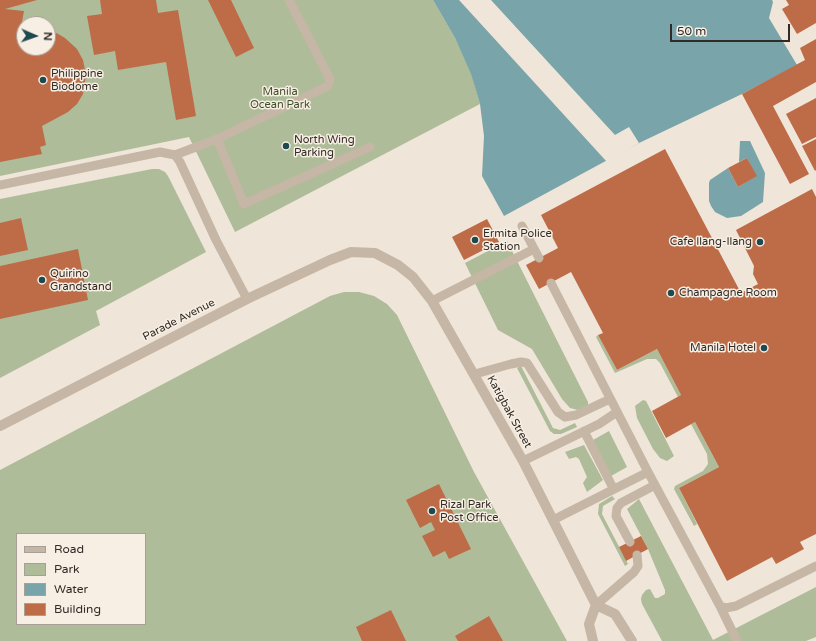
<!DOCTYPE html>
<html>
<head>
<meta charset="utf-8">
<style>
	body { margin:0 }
	#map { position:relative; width:816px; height:641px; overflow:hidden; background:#efe5d8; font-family:"Varela Round",sans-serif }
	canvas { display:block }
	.legend { position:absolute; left:16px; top:533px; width:130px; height:92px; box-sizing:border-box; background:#f7efe3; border:1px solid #a8a097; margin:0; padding:5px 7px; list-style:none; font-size:12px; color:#322a26 }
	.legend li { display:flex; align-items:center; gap:8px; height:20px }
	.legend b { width:20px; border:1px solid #a8a097 }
	.north { position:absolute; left:16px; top:16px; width:40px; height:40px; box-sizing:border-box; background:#f7efe3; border:1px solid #a8a097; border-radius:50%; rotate:92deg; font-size:11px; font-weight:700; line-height:16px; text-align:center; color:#322a26 }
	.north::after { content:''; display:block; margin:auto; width:14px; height:18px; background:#1e4950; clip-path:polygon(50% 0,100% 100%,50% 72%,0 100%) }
	.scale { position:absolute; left:670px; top:24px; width:120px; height:18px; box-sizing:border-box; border:2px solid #322a26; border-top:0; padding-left:5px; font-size:12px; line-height:14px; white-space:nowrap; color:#322a26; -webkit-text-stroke:3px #f7efe3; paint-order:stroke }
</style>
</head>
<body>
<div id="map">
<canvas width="816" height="641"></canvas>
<ul class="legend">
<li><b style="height:5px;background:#c6b6a5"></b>Road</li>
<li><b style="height:11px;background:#aebc99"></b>Park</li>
<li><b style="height:11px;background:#79a4aa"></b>Water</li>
<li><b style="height:11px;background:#be6c47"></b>Building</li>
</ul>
<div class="north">N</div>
<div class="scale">50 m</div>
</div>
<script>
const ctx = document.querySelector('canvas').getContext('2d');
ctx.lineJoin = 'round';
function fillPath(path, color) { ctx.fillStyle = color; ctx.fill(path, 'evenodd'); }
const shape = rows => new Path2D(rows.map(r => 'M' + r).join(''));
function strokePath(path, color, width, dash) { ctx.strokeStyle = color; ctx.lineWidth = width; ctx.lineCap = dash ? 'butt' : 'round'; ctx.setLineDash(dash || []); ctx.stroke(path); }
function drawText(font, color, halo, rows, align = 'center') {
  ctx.font = font + ' "Varela Round",sans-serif'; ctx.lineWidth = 3; ctx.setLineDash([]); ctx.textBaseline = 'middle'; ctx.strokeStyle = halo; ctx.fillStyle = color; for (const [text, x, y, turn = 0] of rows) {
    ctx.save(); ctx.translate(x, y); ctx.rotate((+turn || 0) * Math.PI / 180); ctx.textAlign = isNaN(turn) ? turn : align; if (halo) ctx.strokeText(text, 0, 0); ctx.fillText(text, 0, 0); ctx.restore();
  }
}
fillPath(shape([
	[0,0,433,0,455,38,471,73,480,104,235,232,189,137,0,176],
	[24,24,48,24,48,48,24,48],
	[152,169,159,169,165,172,168,176,206,252,96,311,100,325,0,378,0,199],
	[507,241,588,402,588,405,578,410,570,408,562,399,532,349,498,330,465,263],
	[344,292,359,292,374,296,387,304,397,315,474,472,567,641,0,641,0,470,330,296],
	[17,534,145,534,145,624,17,624],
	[598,335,617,370,657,349,681,395,678,397,660,363,656,359,647,359,615,373,596,337],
	[521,366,553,428,560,430,575,423,577,427,561,434,554,434,550,431,517,368],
	[643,400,646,401,674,456,667,461,660,458,653,449,637,418,635,406],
	[695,422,719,467,679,488,697,524,694,526,674,489,675,486,703,471,708,464,707,454,691,424],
	[609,431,627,467,611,476,593,440],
	[584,445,603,480,587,492,583,483,587,477,579,459,576,457,569,459,565,452],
	[612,496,615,499,603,506,602,514,628,564,625,566,598,514,599,504],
	[639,499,713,640,816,587,816,637,806,641,662,641,642,604,641,599,642,595,646,590,650,589,655,598,658,598,665,594,665,590,648,549,627,509]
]), '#aebc99');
fillPath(shape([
	[433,0,772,0,773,2,769,18,797,65,742,94,639,143,504,216,482,176,484,136,480,104,471,74,455,38],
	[740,141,750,141,765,173,763,202,741,216,727,218,715,212,711,206,709,201,709,183,710,180,728,168,738,187,756,176,747,158,739,162]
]), '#79a4aa');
fillPath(shape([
	[459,0,491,0,615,135,629,127,639,143,607,162]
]), '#efe5d8');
fillPath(shape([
	[0,0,37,0,5,9,24,11,22,22,31,23,24,24,24,48,48,48,48,29,53,31,65,38,77,49,83,60,86,75,83,94,77,104,68,112,42,126,46,145,40,147,42,154,0,162],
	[100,0,156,0,158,13,178,10,196,116,176,120,166,62,118,70,115,51,94,55,87,16,102,14],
	[208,0,231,0,254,48,236,57],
	[786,0,816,0,816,23,797,34,782,9,789,5],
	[816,39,816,82,773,106,809,174,790,184,742,94,805,60,800,48],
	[816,98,816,137,802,144,786,114],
	[816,139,816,170,815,171,802,146],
	[665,149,741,293,758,284,753,274,754,266,736,230,812,189,816,197,816,534,800,542,804,549,776,564,772,557,727,581,679,488,719,467,695,422,666,438,652,411,681,395,657,349,617,370,598,335,603,333,571,272,539,289,526,265,558,248,541,215],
	[747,158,757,176,738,187,728,168],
	[21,218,28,250,0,256,0,223],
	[487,219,499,242,464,260,452,237],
	[78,249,88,300,0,319,0,266],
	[439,484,471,549,449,559,445,551,433,557,422,536,435,530,431,522,420,528,406,500],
	[641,536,648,549,626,561,619,547],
	[391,610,406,641,362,641,356,627],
	[489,616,503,641,458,641,455,636]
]), '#be6c47');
strokePath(shape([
	[217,139,244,204,370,147],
	[175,155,217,139,328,86,330,79,289,0],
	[0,185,160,152,175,155,180,162,216,240,247,299],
	[522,226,539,258],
	[551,283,648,472,720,606,726,608,736,606,816,566],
	[432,301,534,249],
	[475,374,511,364,521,362,527,363,558,412,565,417,576,415,610,399],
	[584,431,613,488],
	[523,461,599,424,617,412],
	[553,520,648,472],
	[630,542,616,516,617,508,621,503,655,485],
	[596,605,634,572,638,566,637,555],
	[720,606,737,641]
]), '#c6b6a5', 9);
strokePath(shape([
	[0,426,247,299,330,260,351,252,375,253,398,265,413,277,432,301,523,461,596,605,615,614,632,641],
	[593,641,589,624,596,605]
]), '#c6b6a5', 10);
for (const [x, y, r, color] of [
	[43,80,4,"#1e4950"],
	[286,146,4,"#1e4950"],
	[475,240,4,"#1e4950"],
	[760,242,4,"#1e4950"],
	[42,280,4,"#1e4950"],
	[671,293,4,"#1e4950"],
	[764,348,4,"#1e4950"],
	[432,511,4,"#1e4950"]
]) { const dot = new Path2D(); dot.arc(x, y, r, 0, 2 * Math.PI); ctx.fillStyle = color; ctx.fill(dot); strokePath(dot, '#f7efe3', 1.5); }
drawText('11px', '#322a26', '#f7efe3', [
	["Philippine",51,74],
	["Biodome",51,87],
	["North Wing",294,140],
	["Parking",294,153],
	["Ermita Police",483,234],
	["Station",483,247],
	["Cafe Ilang-Ilang",752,242,"right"],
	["Quirino",50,274],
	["Grandstand",50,287],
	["Champagne Room",679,293],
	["Manila Hotel",756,348,"right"],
	["Rizal Park",440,505],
	["Post Office",440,518]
], 'left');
drawText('11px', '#3f4e2b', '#f7efe3', [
	["Manila",280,92],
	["Ocean Park",280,105]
]);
drawText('11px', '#322a26', '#f7efe3', [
	["Parade Avenue",179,320,-27],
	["Katigbak Street",509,412,61]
]);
</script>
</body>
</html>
